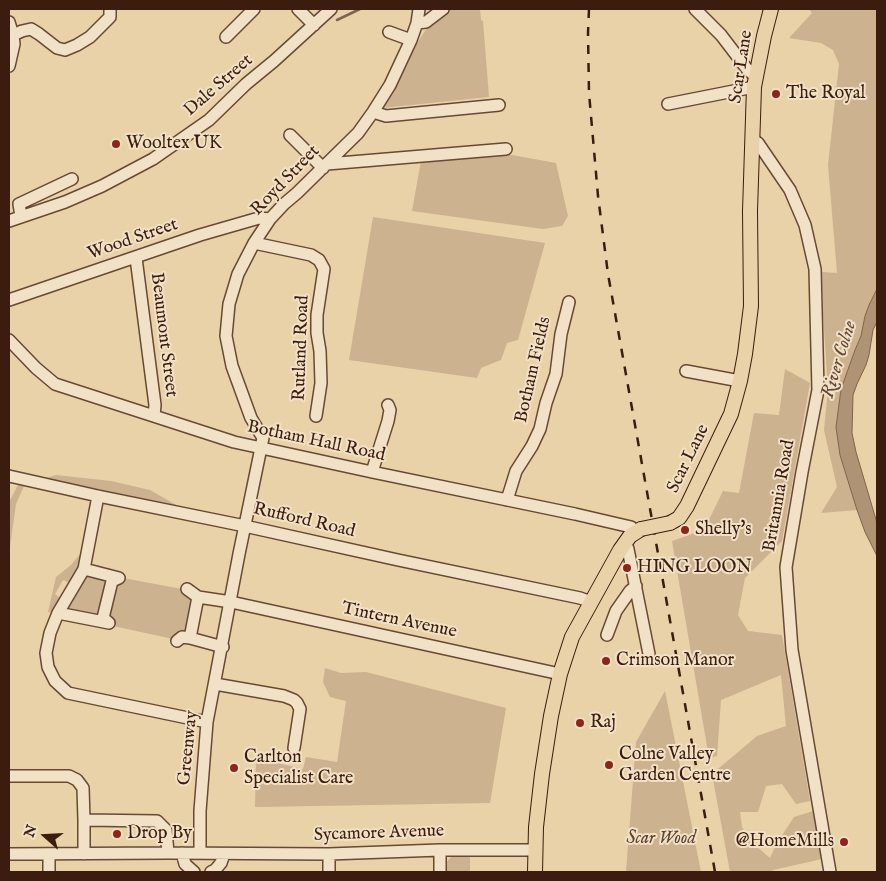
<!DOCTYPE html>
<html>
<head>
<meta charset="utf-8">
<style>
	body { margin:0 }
	#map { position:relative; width:886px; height:881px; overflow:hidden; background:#e9d1a8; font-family:"IM FELL English",serif }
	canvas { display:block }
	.frame { position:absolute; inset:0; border:10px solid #3c1c0e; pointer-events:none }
	.north { position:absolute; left:20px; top:811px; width:50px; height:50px; -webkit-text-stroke:4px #f1e1c6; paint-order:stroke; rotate:289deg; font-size:14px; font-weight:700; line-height:20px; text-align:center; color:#3c1c0e }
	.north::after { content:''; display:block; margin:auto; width:18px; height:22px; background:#3c1c0e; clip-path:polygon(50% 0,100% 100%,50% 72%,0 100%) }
</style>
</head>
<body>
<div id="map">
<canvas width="886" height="881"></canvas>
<div class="frame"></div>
<div class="north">N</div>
</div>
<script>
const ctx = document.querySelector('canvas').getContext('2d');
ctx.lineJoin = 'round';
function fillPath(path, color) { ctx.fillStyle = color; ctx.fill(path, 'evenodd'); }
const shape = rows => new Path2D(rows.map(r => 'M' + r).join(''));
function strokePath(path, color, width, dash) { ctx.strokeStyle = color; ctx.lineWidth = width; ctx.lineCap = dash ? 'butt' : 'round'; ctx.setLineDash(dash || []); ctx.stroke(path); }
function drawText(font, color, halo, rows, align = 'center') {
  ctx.font = font + ' "IM FELL English",serif'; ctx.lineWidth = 4; ctx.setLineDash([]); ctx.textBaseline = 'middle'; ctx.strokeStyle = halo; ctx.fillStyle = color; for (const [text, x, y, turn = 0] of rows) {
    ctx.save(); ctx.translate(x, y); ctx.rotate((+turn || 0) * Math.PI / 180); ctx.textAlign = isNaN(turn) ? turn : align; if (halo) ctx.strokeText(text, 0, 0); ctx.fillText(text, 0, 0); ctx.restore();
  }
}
fillPath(shape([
	[451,9,480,9,481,20,483,21,489,97,382,108,419,40,427,28,441,15],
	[809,9,877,9,877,289,869,305,865,316,861,336,855,350,841,389,836,427,840,455,857,510,821,513,837,487,824,430,828,389,823,314,822,272,837,273,828,165,839,64,833,50,821,43,789,38,812,13],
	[512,155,556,163,568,216,562,226,543,229,412,211,421,161],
	[373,217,545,243,518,340,507,343,501,360,481,368,477,378,349,360],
	[785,369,810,383,782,541,745,578,738,615,748,631,782,635,810,801,796,804,782,784,766,786,758,812,740,812,742,827,749,840,770,858,777,843,794,817,813,811,822,859,773,870,771,872,730,872,712,774,757,736,786,726,781,675,721,700,717,756,709,758,672,541,704,530,723,491,739,493,754,413,779,415],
	[56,475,111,481,150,490,178,506,46,478],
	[18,485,24,486,16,504,9,554,9,502],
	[82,552,81,566,70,583,63,580,55,594,61,599,53,613,48,612,56,577,71,565],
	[88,576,105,579,107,586,101,615,97,618,68,610,69,603,83,580],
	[123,578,187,590,191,599,186,631,180,635,178,640,113,626,109,618,115,586,122,583],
	[325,668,341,673,366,672,506,708,490,803,255,807,256,758,303,769,306,757,337,762,346,701,330,697,323,682],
	[665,691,701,872,626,872,636,742],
	[452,857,470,857,470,872,445,872,446,863,450,858]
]), '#ccb28e');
const water = shape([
	[877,289,877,322,873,330,869,355,866,365,857,384,853,395,852,433,856,452,877,523,877,556,865,532,857,510,840,455,836,427,841,389,855,350,861,336,865,316,869,305,877,289]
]);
fillPath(water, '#ae9374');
strokePath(water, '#80634b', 1);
strokePath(shape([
	[337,20,360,9]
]), '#80634b', 2.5);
const minor = shape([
	[298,9,314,25],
	[695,9,721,35,747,69,756,77],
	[9,22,13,35,14,44,9,66],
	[417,23,426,22,443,9],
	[389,32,411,40],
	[13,35,22,31,31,29,39,34,57,48,65,50,77,45,90,37,110,17,110,9],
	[226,37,254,9],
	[668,104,754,87],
	[373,112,386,116,499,105],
	[290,135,323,168],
	[753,140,758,143,790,190,805,225,815,269,818,390,802,472,786,567,792,650,830,872],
	[327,164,506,149],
	[21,216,19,204,72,179],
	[9,221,65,202,102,186,153,159,209,120,246,84,274,61,331,9],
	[254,243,311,255,319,260,324,269,317,315,317,333,320,351,321,383,316,416],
	[136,258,155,405,154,416],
	[9,300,200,235,259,218,270,219],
	[9,340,36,368,55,384,234,442,372,472,575,514,631,527,636,531],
	[686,371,740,381],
	[372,472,388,421,390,410,388,405],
	[9,476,98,496,240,525,398,560,580,598,591,602],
	[98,496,84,569,58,613,50,633,46,653,48,667,55,681,68,693,207,722],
	[507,500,516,471,532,446,540,429,546,403,556,374,561,334,569,302],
	[625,542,628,549,649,654],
	[187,589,198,597],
	[58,613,109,623,103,618,112,581,119,578,84,569],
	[607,635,616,611,630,591,636,586],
	[177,641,182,637,190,638],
	[223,647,190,638,198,597,231,602,560,674],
	[215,684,284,696,294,700,297,703,300,709,294,748],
	[9,776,69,776,77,780,83,788,84,820,84,854],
	[84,820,157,821,166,830,168,853],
	[182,853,185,864,194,872],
	[200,853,200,811,207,722,239,554,263,438,251,418,232,366,226,336,229,304,238,274,254,243,270,219,284,204,297,193,358,133,373,112,390,85,411,40,417,23,419,9],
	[9,854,168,853,329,854,440,850,536,850],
	[49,872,49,854],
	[211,872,215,870,221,863,224,854],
	[329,872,329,854],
	[440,872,440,850]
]);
const major = shape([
	[670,523,679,518,687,506,731,414,740,381,745,354,751,306,750,211,754,87,764,36,771,9],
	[535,872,536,827,542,774,551,716,560,674,572,637,620,550,630,536,641,529]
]);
strokePath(minor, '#674934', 14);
strokePath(major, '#3c1c0e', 16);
strokePath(minor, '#f1e1c6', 11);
strokePath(major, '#e9d1a8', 14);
strokePath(shape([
	[589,9,588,33,589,93,598,196,608,274,715,872]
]), '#3c1c0e', 2.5, [9, 9]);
const majorBridge = shape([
	[641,529,670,523]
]);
strokePath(majorBridge, '#3c1c0e', 16, []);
strokePath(majorBridge, '#e9d1a8', 14);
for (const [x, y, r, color] of [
	[776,94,5,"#8f2418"],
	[116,144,5,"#8f2418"],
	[685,530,5,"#8f2418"],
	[627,568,5,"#8f2418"],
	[606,661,5,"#8f2418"],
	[580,723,5,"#8f2418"],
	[609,765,5,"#8f2418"],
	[234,768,5,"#8f2418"],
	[117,834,5,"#8f2418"],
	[844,842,5,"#8f2418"]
]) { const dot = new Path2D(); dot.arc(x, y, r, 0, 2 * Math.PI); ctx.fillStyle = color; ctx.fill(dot); strokePath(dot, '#f1e1c6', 2); }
drawText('18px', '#3c1c0e', '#f1e1c6', [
	["Scar Lane",742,67,-81],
	["Dale Street",219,86,-41],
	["Royd Street",286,181,-46],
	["Wood Street",133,240,-19],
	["Beaumont Street",163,335,83],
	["Rutland Road",302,348,-88],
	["Botham Fields",534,370,-77],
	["Botham Hall Road",316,442,12],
	["Scar Lane",689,459,-64],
	["Britannia Road",780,496,-80],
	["Rufford Road",304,521,13],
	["Tintern Avenue",399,621,12],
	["Greenway",189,748,-84],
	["Sycamore Avenue",379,834,-2]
]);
drawText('18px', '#3c1c0e', '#f1e1c6', [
	["The Royal",786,94],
	["Wooltex UK",126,144],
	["Shelly's",695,530],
	["HING LOON",637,568],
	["Crimson Manor",616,661],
	["Raj",590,723],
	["Colne Valley",619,755],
	["Garden Centre",619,776],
	["Carlton",244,758],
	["Specialist Care",244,779],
	["Drop By",127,834],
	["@HomeMills",834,842,"right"]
], 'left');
drawText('italic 18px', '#60422e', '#f1e1c6', [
	["Scar Wood",661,839]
]);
drawText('italic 19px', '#644632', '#f1e1c6', [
	["River Colne",840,360,-73]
]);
</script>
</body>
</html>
